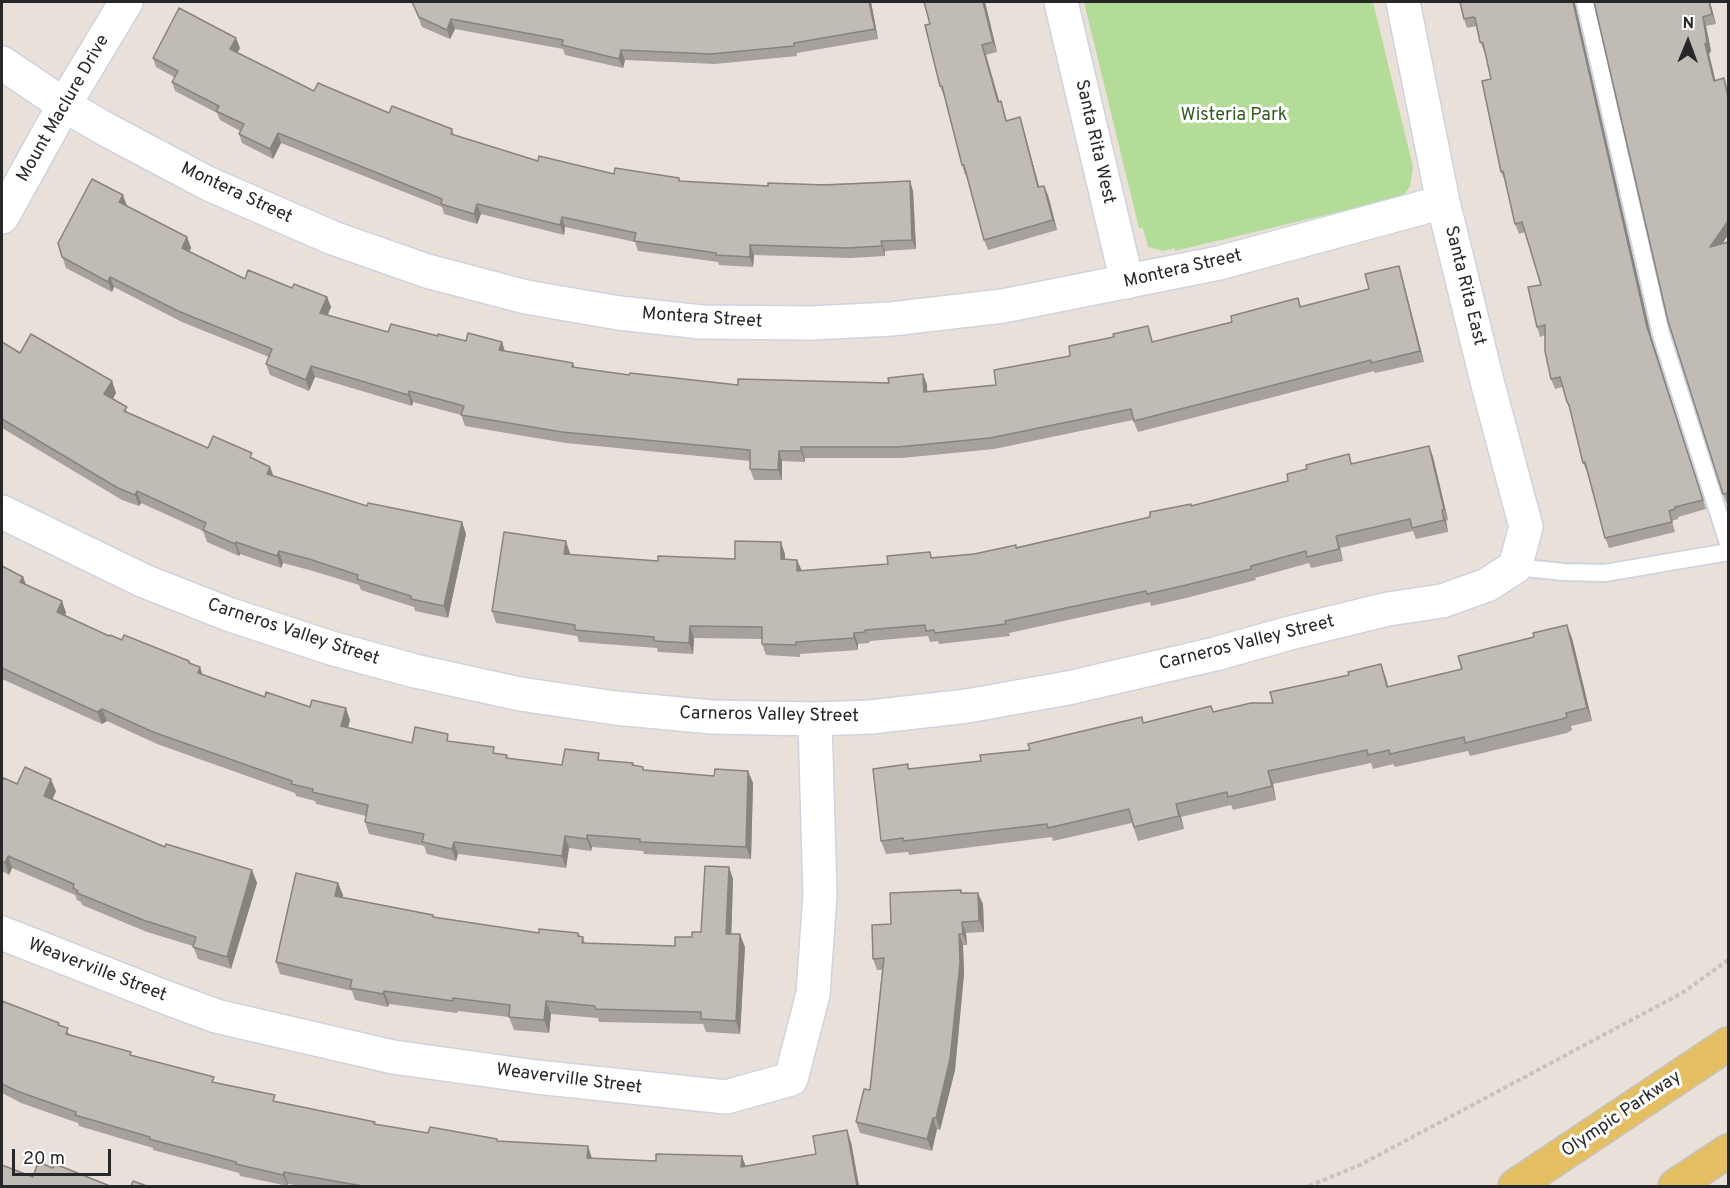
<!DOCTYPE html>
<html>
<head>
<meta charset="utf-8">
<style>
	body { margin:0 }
	#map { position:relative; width:1730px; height:1188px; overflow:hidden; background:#e9e1d9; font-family:Overpass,sans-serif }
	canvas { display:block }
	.frame { position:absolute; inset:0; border:3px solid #272727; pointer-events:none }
	.north { position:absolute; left:1658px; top:12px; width:60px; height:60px; -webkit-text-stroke:4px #fff; paint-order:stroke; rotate:1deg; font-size:16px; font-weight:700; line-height:24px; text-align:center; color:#272727 }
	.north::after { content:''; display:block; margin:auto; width:21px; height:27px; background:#272727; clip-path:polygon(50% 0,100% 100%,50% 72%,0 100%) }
	.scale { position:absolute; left:12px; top:1149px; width:99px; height:27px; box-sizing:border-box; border:3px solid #272727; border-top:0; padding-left:8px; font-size:18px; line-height:21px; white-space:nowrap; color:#272727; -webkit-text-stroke:4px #fff; paint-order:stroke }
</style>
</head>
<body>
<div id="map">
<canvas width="1730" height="1188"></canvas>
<div class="frame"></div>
<div class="north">N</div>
<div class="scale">20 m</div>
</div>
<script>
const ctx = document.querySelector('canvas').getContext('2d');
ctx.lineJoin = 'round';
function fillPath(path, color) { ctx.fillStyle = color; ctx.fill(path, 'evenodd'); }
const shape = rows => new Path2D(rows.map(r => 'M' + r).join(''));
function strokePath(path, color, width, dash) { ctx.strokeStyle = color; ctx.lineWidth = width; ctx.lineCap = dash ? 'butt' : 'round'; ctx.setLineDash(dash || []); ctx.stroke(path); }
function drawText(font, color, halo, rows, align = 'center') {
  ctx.font = font + ' Overpass,sans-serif'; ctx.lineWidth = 6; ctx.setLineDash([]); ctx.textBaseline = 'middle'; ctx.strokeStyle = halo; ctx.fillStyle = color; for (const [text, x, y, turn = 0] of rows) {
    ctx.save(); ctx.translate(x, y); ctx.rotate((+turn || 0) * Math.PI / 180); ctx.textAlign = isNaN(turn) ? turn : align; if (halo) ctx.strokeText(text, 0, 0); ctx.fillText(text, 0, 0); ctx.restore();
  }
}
fillPath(shape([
	[1084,2,1373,2,1413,167,1410,186,1404,195,1388,200,1175,251,1175,248,1164,251,1148,247,1143,228,1139,228]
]), '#b4dc99');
const lane = shape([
	[1585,2,1661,334,1728,543],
	[1515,567,1564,572,1605,573,1728,552]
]);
const street = shape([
	[1061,2,1127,282],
	[2,63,64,105,107,130,209,184,333,238,427,271,526,297,619,313,701,322,812,323,891,319,1003,306,1219,263,1443,202],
	[2,217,64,105,126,2],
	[2,512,144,581,228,614,331,648,415,671,520,694,615,708,712,717,815,719,871,717,967,706,1068,688,1215,654,1290,633,1388,609,1442,601,1487,585,1515,567,1526,527,1488,385,1443,202,1403,2],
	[2,933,162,996,216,1016,246,1023,393,1057,537,1077,726,1097,791,1079,813,994,820,895,815,719]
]);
const primary = shape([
	[1515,1186,1728,1044],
	[1675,1186,1728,1151]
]);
strokePath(lane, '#cfd3df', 20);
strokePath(street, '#cfd3df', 36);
strokePath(primary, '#c3c3c3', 36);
strokePath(shape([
	[1309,1186,1360,1165,1682,993,1728,960]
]), '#c3c3c3', 4, [4.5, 3]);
strokePath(lane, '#fff', 16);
strokePath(street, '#fff', 33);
strokePath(primary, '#e4be63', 33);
fillPath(shape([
	[412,2,871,2,878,39,797,53,797,56,715,64,625,60,623,68,565,55,563,49,455,29,450,39,422,27],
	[924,2,988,2,985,2,997,52,986,55,999,101,1004,111,1007,121,1023,127,1039,187,1048,195,1057,230,988,250,984,240,966,175,965,175,962,165,944,96,940,86,930,24],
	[1460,2,1575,4,1651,336,1706,509,1678,517,1678,519,1672,521,1675,532,1609,548,1605,538,1587,472,1583,463,1571,413,1567,402,1562,387,1555,389,1551,379,1545,335,1540,337,1537,327,1541,285,1525,232,1519,234,1515,224,1505,181,1501,172,1491,79,1485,52,1484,51,1480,42,1477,26,1467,28,1464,19],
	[1594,2,1710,2,1716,24,1706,26,1711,51,1709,54,1715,80,1727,88,1728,235,1723,243,1728,242,1728,503,1727,504,1723,494],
	[240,48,237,53,314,91,389,113,452,129,454,135,538,161,614,174,680,181,768,186,910,181,913,191,916,249,885,251,885,256,850,258,754,255,753,267,719,265,718,262,638,251,635,242,565,227,564,235,481,214,477,224,444,214,442,207,281,143,273,159,242,143,239,134,240,131,220,120,217,113,175,91,172,82,174,77,156,67,153,58],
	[127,206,187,237,191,248,189,252,245,279,292,288,327,297,331,307,327,315,388,332,438,336,466,341,502,342,505,351,573,363,575,367,629,375,738,385,889,383,923,374,927,385,927,392,996,385,1114,337,1148,326,1153,342,1232,322,1298,298,1301,307,1369,289,1399,266,1402,276,1424,362,1375,373,1374,371,1138,432,1133,420,994,449,902,458,805,458,805,462,782,461,782,480,754,480,750,469,750,461,566,443,465,426,461,415,413,402,412,406,315,377,309,391,270,375,266,364,269,357,182,322,114,287,112,292,66,268,58,243],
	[2,342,20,353,112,381,116,393,113,399,129,413,208,448,255,460,270,467,274,477,367,506,462,522,466,534,448,618,415,611,414,607,361,590,359,585,313,571,283,563,281,568,240,554,239,556,207,542,203,531,141,503,139,506,122,500,2,428],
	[1429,446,1433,457,1448,520,1446,521,1448,532,1416,539,1413,531,1340,548,1343,561,1311,568,1309,563,1255,578,1256,580,1186,598,1151,606,1150,602,1009,633,1010,636,939,644,938,641,930,642,928,636,870,641,869,643,858,644,858,650,800,654,800,657,766,655,762,644,762,639,694,638,693,654,658,652,657,648,579,642,577,636,496,623,492,611,570,553,569,555,658,561,735,559,785,554,785,559,797,560,801,571,888,564,930,552,932,557,974,554,1017,547,1150,517,1352,464],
	[2,566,23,577,26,585,62,601,66,613,65,615,109,636,189,661,190,663,200,667,202,674,265,697,310,707,350,720,348,728,412,743,451,741,496,754,507,755,508,758,562,765,602,760,633,763,634,765,643,767,644,770,714,776,748,771,753,783,751,859,644,854,643,851,592,847,591,851,569,848,566,868,458,854,456,861,427,854,424,846,369,834,365,822,366,816,316,804,315,801,296,796,295,793,157,744,107,721,102,724,2,679],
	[1572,638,1592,721,1571,726,1572,730,1567,733,1470,756,1468,751,1395,767,1393,764,1373,769,1371,763,1273,784,1276,800,1233,810,1231,805,1181,817,1184,829,1138,841,1132,823,1053,841,1052,837,909,855,908,852,886,854,881,841,910,769,981,761,1144,723,1273,703,1386,678,1388,687,1462,669],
	[2,781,56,791,52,799,165,847,252,870,257,883,231,969,198,959,193,946,147,932,82,905,81,902,77,900,75,895,12,868,9,875,2,871],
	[729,867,733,879,731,934,745,947,740,1034,706,1032,703,1024,599,1022,598,1018,551,1014,549,1033,514,1030,509,1017,458,1011,457,1013,389,1004,388,1007,355,1000,352,991,280,974,276,962,338,883,343,895,342,898,433,915,434,917,539,933,578,933,580,936,583,937,585,943,675,946,701,932],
	[961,890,962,893,983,904,984,932,966,933,967,945,963,945,964,974,955,1070,940,1130,937,1129,932,1151,860,1133,856,1122,870,1090,882,970,877,970,873,959,891,924],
	[2,1000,2,1001,60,1025,71,1035,216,1083,277,1102,375,1122,375,1124,428,1133,498,1141,592,1158,746,1167,816,1154,851,1142,859,1186,303,1186,288,1184,288,1186,240,1176,239,1173,153,1150,153,1148,79,1126,78,1123,21,1103,2,1093]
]), '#a6a19d');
fillPath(shape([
	[869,2,871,2,878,39,875,29],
	[983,2,985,2,997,52,993,42],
	[1573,2,1575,2,1575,4,1651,336,1706,509,1647,327],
	[1709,2,1710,2,1716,24,1712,14],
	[1703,17,1706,26,1711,51,1709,54,1718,91,1714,81,1705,44],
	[451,19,455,29,450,39,447,30],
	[236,38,240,48,234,59,230,49],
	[982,45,986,55,1002,111,998,102],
	[621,50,625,60,623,68,619,59],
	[1020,117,1023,127,1042,197,1038,187],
	[278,133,281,143,273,159,270,149],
	[910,181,913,191,916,249,912,240],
	[1044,186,1048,195,1057,230,1053,220],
	[123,195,127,206,119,202],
	[477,204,481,214,477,224,474,214],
	[562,217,565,227,564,235,560,225],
	[1728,221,1728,235,1714,256,1710,247],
	[187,237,191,248,186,259,182,248],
	[881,241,885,251,885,256,882,246],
	[750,245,754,255,753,267,750,257],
	[1399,266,1402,276,1424,362,1420,351],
	[110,277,114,287,112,292,108,282],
	[327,297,331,307,324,324,320,313],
	[502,342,505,353,499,350],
	[311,366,315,377,309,391,306,380],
	[923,374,927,385,928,403,924,392],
	[112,381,116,393,109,405,104,394],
	[409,391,413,402,412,406,408,395],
	[1429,446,1433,457,1448,520,1444,509],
	[801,447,805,458,805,462,801,451],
	[779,451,782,461,782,480,778,470],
	[270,467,274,478,267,474],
	[137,491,141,503,139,506,135,495],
	[1442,510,1446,521,1448,532,1444,520],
	[462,522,466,534,448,618,444,606],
	[1336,536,1340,548,1343,561,1339,549],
	[566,541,570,553,568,566,564,554],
	[236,542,240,554,239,556,235,544],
	[781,542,785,554,785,571,781,559],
	[279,551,283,563,281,568,277,556],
	[797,560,802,571,797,571],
	[23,577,28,590,20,582],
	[62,601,66,613,62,624,57,612],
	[1567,625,1572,638,1592,721,1587,708],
	[690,626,694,638,693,654,689,643],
	[854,633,858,644,858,650,854,638],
	[1381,664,1386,678,1392,701,1387,687],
	[200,667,204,679,198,673],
	[346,708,350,720,345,738,341,726],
	[102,709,107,721,102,724,97,712],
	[748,771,753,783,751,859,746,847],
	[1268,771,1273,784,1276,800,1272,786],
	[51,779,56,791,49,808,44,796],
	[1176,804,1181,817,1184,829,1179,816],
	[587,835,592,847,591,851,587,839],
	[565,836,569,848,566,868,562,856],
	[454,842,458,854,456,861,452,849],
	[8,856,12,868,9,875,5,863],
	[729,867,733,879,731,946,726,934],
	[252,870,257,883,231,969,227,957],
	[338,883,343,895,339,909,335,896],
	[978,893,983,904,984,932,979,921],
	[962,922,966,933,967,945,963,934],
	[740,934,745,947,740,1034,736,1021],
	[959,934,963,945,964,974,955,1070,940,1130,936,1118],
	[384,991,389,1004,388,1007,383,994],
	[546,1001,551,1014,549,1033,544,1020],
	[933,1118,937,1129,932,1151,927,1139],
	[847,1130,851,1142,859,1186,857,1186],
	[588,1146,592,1158,587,1158],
	[742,1156,746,1167,741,1167],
	[284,1172,288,1184,288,1186,283,1175]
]), '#87837f');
const building = shape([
	[412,2,869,2,875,29,794,43,794,46,711,54,621,50,619,59,562,45,563,40,451,19,447,30,419,17,412,2],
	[924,2,983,2,993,42,982,45,998,102,1001,101,1006,121,1020,117,1038,187,1044,186,1053,220,984,240,964,165,962,165,942,86,940,86,925,25,930,24,924,2],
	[1460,2,1573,2,1647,327,1703,500,1675,507,1675,509,1669,511,1672,522,1605,538,1585,462,1583,463,1569,405,1567,402,1560,377,1551,379,1545,351,1545,325,1537,327,1528,287,1541,285,1522,222,1515,224,1503,171,1501,172,1482,81,1491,79,1483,43,1480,42,1475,18,1473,17,1464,19,1460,2],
	[1594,2,1709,2,1712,14,1703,17,1707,42,1705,44,1714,81,1724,78,1728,97,1728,221,1710,247,1728,242,1728,493,1723,494,1668,321,1594,2],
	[179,8,236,38,230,49,314,91,318,83,389,113,392,106,452,129,451,134,538,161,539,156,614,174,615,168,679,178,679,181,768,186,768,183,826,185,910,181,912,240,881,241,882,246,847,248,750,245,750,257,716,255,716,253,634,241,636,233,562,217,560,225,477,204,474,214,441,204,442,199,278,133,270,149,239,134,244,124,216,111,219,106,172,82,178,71,153,58,179,8],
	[92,179,123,195,119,202,187,237,182,248,245,279,248,270,292,288,294,284,327,297,320,313,388,332,391,324,438,336,438,334,466,341,468,333,502,342,499,350,573,363,572,367,629,375,630,373,738,385,738,379,889,383,888,378,923,374,924,392,996,385,994,370,1070,356,1069,346,1114,337,1113,334,1148,326,1152,342,1232,322,1231,316,1298,298,1300,307,1369,289,1365,274,1399,266,1420,351,1371,363,1371,360,1134,421,1131,409,990,438,898,447,801,447,801,451,779,451,778,470,750,469,750,450,562,432,461,415,464,406,409,391,408,395,311,366,306,380,266,364,272,349,178,311,110,277,108,282,62,257,58,243,92,179],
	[31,334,112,381,104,394,127,407,124,411,208,448,213,436,252,453,250,457,270,467,267,474,367,506,368,503,462,522,444,606,411,599,411,596,357,579,358,575,309,559,279,551,277,556,236,542,235,544,203,530,206,523,137,491,135,495,118,488,2,419,2,342,20,353,31,334],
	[1429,446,1444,509,1442,510,1444,520,1412,528,1410,519,1336,536,1339,549,1307,557,1306,551,1251,566,1251,569,1182,586,1147,594,1146,591,1005,621,1006,624,935,633,934,630,926,631,925,625,865,630,865,632,854,633,854,638,796,642,796,645,762,644,762,627,690,626,689,643,654,641,654,637,575,630,575,625,492,611,504,532,566,541,564,554,658,561,658,556,735,559,735,541,781,542,781,559,797,560,797,571,888,564,887,556,930,552,931,558,974,554,1016,545,1016,548,1150,517,1150,512,1191,504,1191,506,1288,481,1287,474,1307,469,1306,465,1349,454,1351,464,1429,446],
	[2,566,23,577,20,582,62,601,57,612,109,636,110,635,122,640,124,635,189,661,189,663,200,667,198,673,265,697,266,692,310,707,312,700,346,708,341,726,412,743,415,727,448,734,447,741,494,747,493,753,507,755,506,758,562,765,565,749,599,753,598,760,633,763,632,765,643,767,643,770,714,776,715,769,748,771,746,847,640,842,640,839,587,835,587,839,565,836,562,856,454,842,452,849,422,842,424,834,365,822,368,805,312,792,313,789,291,784,292,781,153,732,102,709,97,712,2,668,2,566],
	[1567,625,1587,708,1566,713,1567,717,1562,719,1465,743,1464,737,1390,754,1389,750,1368,755,1367,750,1268,771,1272,786,1228,797,1227,792,1176,804,1179,816,1134,827,1129,809,1048,828,1047,824,904,841,903,838,881,841,873,769,908,764,908,769,981,761,980,755,1030,750,1028,744,1142,717,1143,723,1211,706,1213,712,1251,703,1273,703,1270,692,1349,675,1348,672,1381,664,1387,687,1462,669,1458,656,1534,637,1533,633,1567,625],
	[25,767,51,779,44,796,165,847,166,844,252,870,227,957,193,947,196,937,143,920,77,893,78,891,73,888,74,884,8,856,5,863,2,861,2,781,4,778,17,784,25,767],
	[705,866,729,867,726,934,740,934,736,1021,701,1019,701,1012,595,1009,595,1006,546,1001,544,1020,509,1017,510,1005,453,998,453,1001,384,991,383,994,350,988,352,980,276,962,296,873,338,883,335,896,433,915,433,917,539,933,539,929,578,933,578,936,583,937,582,943,675,946,675,937,692,937,692,932,701,932,705,866],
	[961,890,961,893,978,893,979,921,962,922,963,934,959,934,960,963,950,1059,936,1118,933,1118,927,1139,856,1122,864,1089,870,1090,884,958,873,959,872,925,891,924,890,893,961,890],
	[2,1001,59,1023,58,1025,68,1028,66,1034,131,1052,130,1055,214,1077,212,1082,275,1095,273,1101,375,1122,374,1124,428,1133,430,1127,497,1139,497,1141,588,1146,587,1158,656,1161,656,1154,742,1156,741,1167,816,1154,813,1136,847,1130,857,1186,362,1186,284,1172,283,1175,236,1164,236,1162,149,1139,150,1137,75,1115,76,1112,17,1091,2,1084,2,1001],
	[38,1162,53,1168,55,1164,110,1186,2,1186,2,1165,33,1177,38,1162],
	[133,1181,147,1186,131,1186,133,1181]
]);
fillPath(building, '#c1bbb6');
strokePath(building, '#87837f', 1.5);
drawText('18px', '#272727', '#fff', [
	["Mount Maclure Drive",64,109,-60],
	["Santa Rita West",1094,142,77],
	["Montera Street",236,194,25],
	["Montera Street",1183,270,-13],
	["Santa Rita East",1464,286,76],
	["Montera Street",702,319,4],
	["Carneros Valley Street",293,633,18],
	["Carneros Valley Street",1247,644,-14],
	["Carneros Valley Street",769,716,1],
	["Weaverville Street",97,971,21],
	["Weaverville Street",569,1080,7],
	["Olympic Parkway",1622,1115,-34]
]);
drawText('18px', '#2f5d1e', '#fff', [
	["Wisteria Park",1234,116]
]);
</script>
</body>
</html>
